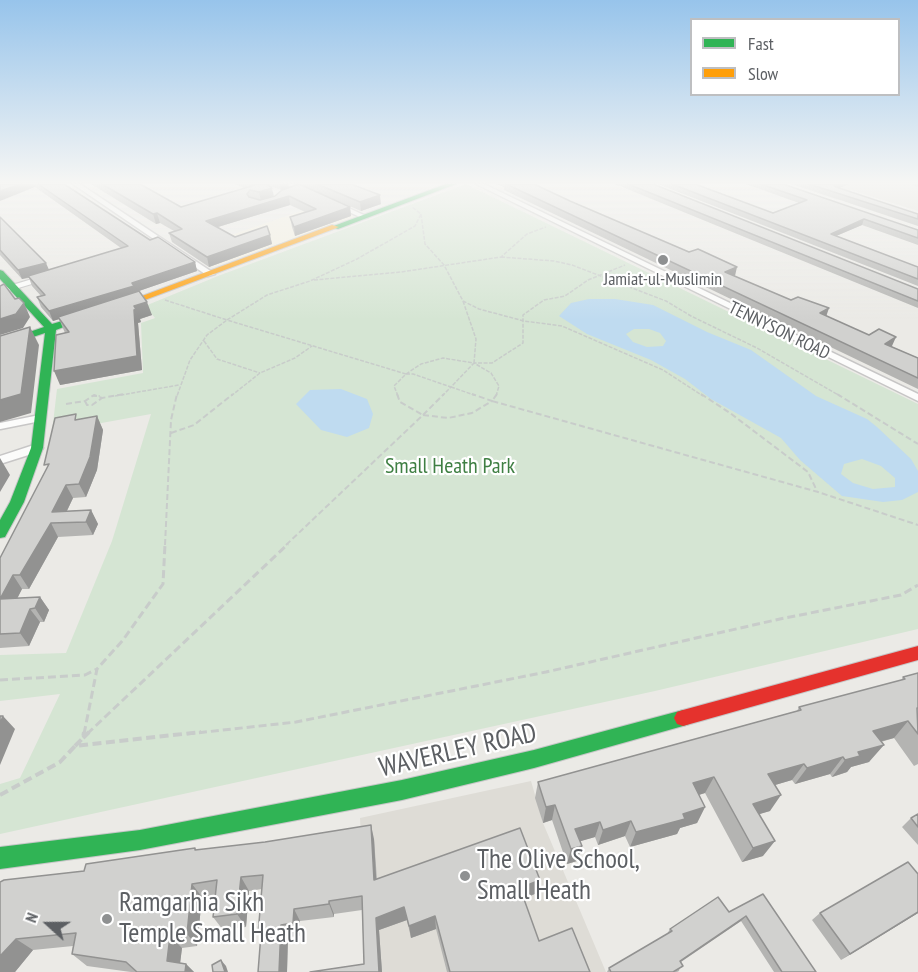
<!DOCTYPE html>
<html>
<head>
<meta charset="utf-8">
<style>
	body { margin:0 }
	#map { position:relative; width:918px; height:972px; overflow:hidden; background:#ebeae6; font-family:"PT Sans Narrow",sans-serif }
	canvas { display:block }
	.legend { position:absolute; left:690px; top:18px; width:210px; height:78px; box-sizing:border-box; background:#fff; border:2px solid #bebfc1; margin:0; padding:8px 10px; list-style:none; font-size:18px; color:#5c5f63 }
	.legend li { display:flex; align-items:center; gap:12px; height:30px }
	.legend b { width:30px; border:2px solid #bebfc1 }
	.north { position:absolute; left:18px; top:894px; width:60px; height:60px; -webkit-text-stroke:4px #fff; paint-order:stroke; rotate:291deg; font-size:16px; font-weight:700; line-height:24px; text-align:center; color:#5c5f63 }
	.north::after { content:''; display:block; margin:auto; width:21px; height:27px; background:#5c5f63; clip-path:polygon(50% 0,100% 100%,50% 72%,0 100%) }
</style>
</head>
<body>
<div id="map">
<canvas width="918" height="972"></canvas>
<ul class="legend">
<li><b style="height:8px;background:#30b455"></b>Fast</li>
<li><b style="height:8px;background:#ff9f0a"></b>Slow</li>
</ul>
<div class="north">N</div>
</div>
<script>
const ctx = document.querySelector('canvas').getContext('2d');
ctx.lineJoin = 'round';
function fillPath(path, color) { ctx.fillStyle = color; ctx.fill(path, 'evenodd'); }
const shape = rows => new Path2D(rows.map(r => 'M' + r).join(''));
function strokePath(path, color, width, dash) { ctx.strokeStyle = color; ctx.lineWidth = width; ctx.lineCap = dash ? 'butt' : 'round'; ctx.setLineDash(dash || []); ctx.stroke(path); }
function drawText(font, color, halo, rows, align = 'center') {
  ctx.font = font + ' "PT Sans Narrow",sans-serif'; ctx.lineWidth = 4.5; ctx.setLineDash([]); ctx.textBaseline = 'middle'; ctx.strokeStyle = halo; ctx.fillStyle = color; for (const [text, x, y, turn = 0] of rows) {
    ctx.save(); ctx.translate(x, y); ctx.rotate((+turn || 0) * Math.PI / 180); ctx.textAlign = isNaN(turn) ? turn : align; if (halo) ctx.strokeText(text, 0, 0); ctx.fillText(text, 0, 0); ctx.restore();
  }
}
fillPath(shape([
	[325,203,355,217,213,267,187,250]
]), '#f3efe0');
fillPath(shape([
	[790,184,918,184,918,211,851,190,837,200],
	[531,781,543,823,606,972,368,972,360,818]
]), '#dedcd6');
fillPath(shape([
	[466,184,918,404,918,629,655,691,0,834,0,784,20,778,60,694,0,701,0,655,66,653,112,541,151,414,52,432,57,389,143,373,141,323,155,318,145,306,218,276]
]), '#d5e5d3');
fillPath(shape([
	[589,299,615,299,653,305,707,332,751,350,816,396,867,419,877,427,911,459,918,471,918,492,902,500,883,502,842,496,800,460,781,438,711,399,685,379,651,360,587,334,559,316,571,303],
	[634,329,649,329,660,333,666,341,663,346,647,347,633,342,626,334],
	[862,459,881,466,895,478,895,487,873,489,853,483,841,474,844,464],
	[341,389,367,399,373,414,369,428,347,437,321,430,296,404,310,390]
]), '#bfdbf0');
const laneFar1 = shape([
	[0,291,37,280]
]);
const lane = shape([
	[0,426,40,418]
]);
const street = shape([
	[73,184,80,184,215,274,208,276,73,184],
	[285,184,293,184,311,192,306,193,285,184],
	[476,184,484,184,918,394,918,401,476,184],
	[336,204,340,204,368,217,362,218,336,206,336,204],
	[37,444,43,448,41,451,0,464,0,456,37,444]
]);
const fast = shape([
	[446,184,456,184,338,229,331,227,446,184],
	[0,270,3,271,52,324,82,315,87,318,56,330,43,448,24,502,5,537,0,538,0,520,10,502,31,448,45,333,0,348,0,342,44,327,0,279,0,270],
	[683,710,689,712,692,718,689,724,683,726,534,768,402,800,140,850,0,869,0,847,140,830,402,780,534,750,683,710]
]);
const slow = shape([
	[332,225,339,227,126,307,118,305,332,225]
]);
const jam = shape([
	[918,646,918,660,683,726,677,724,674,718,677,712,683,710,918,646]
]);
strokePath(laneFar1, '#c7c6c6', 7);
strokePath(lane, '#c7c6c6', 9);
strokePath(street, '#c7c6c6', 3);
strokePath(fast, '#c6c6c7', 2);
strokePath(slow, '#c6c6c7', 2);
strokePath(jam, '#c6c6c7', 2);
strokePath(shape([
	[421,214,425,244,444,265,463,301,479,309,524,321,562,326,663,370,703,396],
	[501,257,554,261,572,265,666,301,691,316,757,348,840,396],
	[314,280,401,272,501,257,527,234,546,227],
	[165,300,227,320,207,335,190,360,177,396],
	[463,301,476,339,474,363],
	[204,341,217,359,260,373],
	[406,374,413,374,451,387],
	[406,374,227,320,267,295,310,281,357,259,415,226,421,214,412,207],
	[406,374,421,364,443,358,474,363,451,387],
	[451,387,477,396],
	[93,396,100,396],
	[115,396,179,385],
	[231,396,260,373,295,358,312,346],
	[398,396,394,386,406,374],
	[442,396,451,387],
	[496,396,499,386,491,373,474,363,492,363,523,343,523,315,544,300,565,296,588,280,625,265]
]), '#c8ccca', 1.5, [4, 1.5]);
strokePath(shape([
	[397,394,400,402,423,415],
	[497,394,492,401,818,492,918,525],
	[701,394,730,413,808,472,817,491],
	[837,394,918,444],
	[85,401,87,405,92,405,102,398],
	[66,404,85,401,94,395,102,398,124,394],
	[423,415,448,418,472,413,492,401,472,394],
	[423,415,444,394],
	[171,433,194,425,233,394],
	[165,545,171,420,177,394],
	[286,545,423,415]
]), '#c8ccca', 2, [6, 3]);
strokePath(shape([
	[0,680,85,675,97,669],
	[84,734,97,669,123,640,163,584,165,544],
	[87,734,288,544],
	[187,734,296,722,546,672,780,619,901,595,918,585]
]), '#c8ccca', 3, [8, 4]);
strokePath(shape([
	[83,738,89,732],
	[75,746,83,738,84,732],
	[0,795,60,762,75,746,201,732]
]), '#c8ccca', 4, [9, 4.5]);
strokePath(laneFar1, '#fcfcfb', 4.5);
strokePath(lane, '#fcfcfb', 6);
fillPath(street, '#fcfcfb');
fillPath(fast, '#30b455');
fillPath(slow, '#ff9f0a');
fillPath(jam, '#e5322d');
fillPath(shape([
	[0,184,64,184,150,240,195,262,197,271,136,292,152,315,140,319,141,322,138,323,142,370,60,385,65,333,59,319,53,321,41,307,37,297,41,296,32,286,29,278,22,279,0,255,0,217,49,270,121,248,35,187],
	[91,184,140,184,181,207,244,188,235,184,288,184,289,187,350,207,351,216,295,236,292,227,290,217,305,212,290,205,218,227,235,237,270,235,272,244,209,267,172,242,169,233,174,231,160,223,156,224],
	[269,186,281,190,275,196,273,196],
	[298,184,351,184,381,204,361,211],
	[496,184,534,184,570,201,735,276,826,316,892,346,891,346,918,358,918,389,504,190,504,187],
	[615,184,653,184,918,289,918,308],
	[658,184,695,184,773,213,799,203,746,184,783,184,918,230,918,245,862,225,836,236,918,267,918,286],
	[792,184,849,184,838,188,918,214,918,226],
	[908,184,918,184,918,187],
	[97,416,103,430,97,470,86,497,73,498,67,511,91,510,98,524,93,535,58,537,29,589,22,589,17,598,40,597,49,610,44,622,40,622,29,646,0,648,0,558,79,420],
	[918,673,918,764,914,766,894,738,881,742,869,762,851,767,847,772,832,777,830,774,795,784,792,780,775,785,770,811,759,814,763,856,742,862,705,793,699,795,705,807,697,823,680,828,677,834,630,847,625,836,598,845,595,837,580,841,582,846,577,861,567,864,552,820,543,823,535,798,538,782,797,711,799,707,901,681,903,677],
	[918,814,918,845,902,827,911,818],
	[374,839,377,879,540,880,537,893,524,899,539,941,590,972,447,972,436,929,411,938,407,920,379,930,382,972,310,972,364,964,362,910,334,914,334,917,300,921,300,936,288,937,287,972,258,972,261,938,258,934,262,889,249,891,246,927,223,930,213,917,216,895,202,897,197,946,182,948,180,963,186,964,194,972,131,972,87,966,72,954,73,946,33,950,15,972,0,972,0,882,84,871,195,848,196,850],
	[918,874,918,913,841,960,812,920,820,913],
	[763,894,816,972,774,972,741,921,681,962,679,971,677,972,607,972,609,968,667,934,670,929,729,912]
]), '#b4b4b2');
fillPath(shape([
	[21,184,34,184,35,187,0,201,0,191],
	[265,184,269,184,269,186,272,188,274,197,261,201,259,192],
	[280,184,288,184,289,188,281,191],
	[838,184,849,184,832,191,834,185],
	[380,195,381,204,361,211,360,202],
	[289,196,290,205,208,230,206,221],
	[350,207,351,216,295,236,294,227],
	[157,213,160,223,156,224,153,214],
	[864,219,862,225,829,239,831,234],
	[270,235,272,244,209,267,207,257],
	[195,262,197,271,136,292,137,295,53,321,49,311],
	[46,263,50,272,22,279,18,270],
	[737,267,735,276,725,272],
	[147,302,152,315,140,319,141,322,138,323,142,370,60,385,54,371,134,310,134,306],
	[24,303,30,317,23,328,0,335,0,319],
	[829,308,826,317,820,313],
	[30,327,39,345,31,413,0,422,0,400],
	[896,337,892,346,881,353,885,344],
	[97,416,103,430,97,470,86,497,79,484],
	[0,458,10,475,0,492],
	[66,485,73,498,61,523,52,512],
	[91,510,98,524,93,535,86,522],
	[51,523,58,537,29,589,20,575],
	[13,575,22,589,10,613,0,599],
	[40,597,49,610,44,622,35,608],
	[30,609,40,622,29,646,20,633],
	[3,716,15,729,0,765,0,724],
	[908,721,894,738,859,747,873,731],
	[884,745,869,762,851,767,847,772,832,777,845,760,858,752],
	[843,757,830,774,795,784,807,768],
	[804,764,792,780,758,790,768,774],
	[714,777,705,793,685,799,693,783],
	[781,795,770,811,743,819,753,804],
	[555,805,552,820,543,823,546,807],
	[705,807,697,823,680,828,677,834,630,847,636,832,683,814],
	[631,821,625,836,598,845,603,830],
	[600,822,595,837,571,844,575,829],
	[371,825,374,839,377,894,374,880],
	[775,841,763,856,742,862,753,848],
	[582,846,577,861,567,864,571,849],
	[241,877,249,891,246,927,237,914],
	[540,880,537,893,517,901,520,888],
	[192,884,202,897,197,946,187,934],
	[329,901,334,914,334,917,329,904],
	[404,907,407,920,379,930,382,972,379,972,376,918],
	[294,909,300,921,300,936,293,923],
	[918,912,918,913,841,960,850,954],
	[435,916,436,929,411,938,409,926],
	[746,916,741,921,676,965,680,961],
	[281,925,288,937,287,972,279,972],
	[170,936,182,948,179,972,167,961],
	[16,939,33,950,15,972,0,972,0,956],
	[221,960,226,966,228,972,224,972],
	[186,964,194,972,185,972]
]), '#929291');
const building = shape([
	[0,184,21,184,0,191,0,184],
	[38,184,64,184,150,240,158,237,195,262,132,283,134,286,49,311,37,297,45,295,28,276,128,246,38,184],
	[102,184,140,184,181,207,255,185,253,184,266,184,272,188,259,192,250,190,247,194,249,197,260,200,275,196,282,190,299,184,350,207,294,227,290,217,316,209,289,196,206,221,235,237,267,226,270,235,207,257,169,233,182,229,157,213,153,214,102,184],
	[317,184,351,184,380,195,360,202,317,184],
	[506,184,534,184,570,201,689,252,698,249,737,267,725,272,791,300,798,297,829,308,820,313,869,335,879,329,896,337,885,344,918,358,918,378,506,184],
	[628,184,653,184,918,289,918,301,628,184],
	[672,184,695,184,773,213,807,200,761,184,783,184,918,230,918,238,864,219,831,234,918,267,918,279,672,184],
	[809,184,838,184,834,185,836,187,918,214,918,219,809,184],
	[0,217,46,263,18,270,0,250,0,217],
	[4,284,15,299,19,298,24,303,16,314,0,319,0,286,4,284],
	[139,291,147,302,134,306,136,309,134,310,137,356,54,371,56,335,69,332,58,317,139,291],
	[30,327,21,394,0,400,0,336,30,327],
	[76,414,75,420,97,416,90,457,79,484,66,485,52,512,91,510,86,522,51,523,20,575,13,575,0,599,40,597,35,608,30,609,20,633,0,634,0,558,49,464,44,465,55,418,76,414],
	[918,673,918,708,917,708,918,734,908,721,873,731,884,745,858,752,860,756,845,760,843,757,807,768,804,764,768,774,781,795,753,804,775,841,753,848,714,777,693,783,705,807,683,814,685,819,636,832,631,821,603,830,600,822,575,829,582,846,571,849,555,805,546,807,538,782,801,710,799,707,905,679,903,677,918,673],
	[0,716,3,716,0,724,0,716],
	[918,814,918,827,911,818,918,814],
	[371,825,374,880,520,828,540,880,520,888,539,941,572,928,590,972,450,972,435,916,409,926,404,907,376,918,379,972,310,972,364,964,362,896,329,901,329,904,294,909,293,923,281,925,279,972,258,972,261,934,258,934,263,875,241,877,237,914,213,917,217,880,192,884,187,934,170,936,167,961,186,964,185,972,137,972,126,962,72,954,76,933,16,939,0,956,0,882,4,880,84,871,86,864,195,848,195,850,265,842,371,825],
	[908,862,918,874,918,912,850,954,820,913,908,862],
	[763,894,816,972,782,972,746,916,680,961,683,966,673,972,611,972,609,968,672,931,670,929,718,897,729,912,763,894],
	[221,960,225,972,213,972,212,965,221,960]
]);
fillPath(building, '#d1d1cf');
strokePath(building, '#929291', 1.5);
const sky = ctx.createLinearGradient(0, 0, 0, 320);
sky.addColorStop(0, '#97c4eb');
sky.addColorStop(0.57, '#f6f6f4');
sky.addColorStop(1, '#f6f6f400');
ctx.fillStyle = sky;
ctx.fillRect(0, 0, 918, 320);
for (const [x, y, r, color] of [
	[663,260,6,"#8e9091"],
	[465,876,6,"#8e9091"],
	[107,919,6,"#8e9091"]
]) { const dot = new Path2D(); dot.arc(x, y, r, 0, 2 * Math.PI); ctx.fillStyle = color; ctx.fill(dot); strokePath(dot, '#fff', 2); }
drawText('18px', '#5c5f63', '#fff', [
	["Jamiat-ul-Muslimin",663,280]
]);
drawText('18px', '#5c5f63', '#fff', [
	["TENNYSON ROAD",779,331,26]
]);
drawText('22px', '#3f7f43', '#fff', [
	["Small Heath Park",450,467]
]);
drawText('27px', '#5c5f63', '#fff', [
	["WAVERLEY ROAD",458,751,-13]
]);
drawText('27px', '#5c5f63', '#fff', [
	["The Olive School,",477,860],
	["Small Heath",477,891],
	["Ramgarhia Sikh",119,903],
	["Temple Small Heath",119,934]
], 'left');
</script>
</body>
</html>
